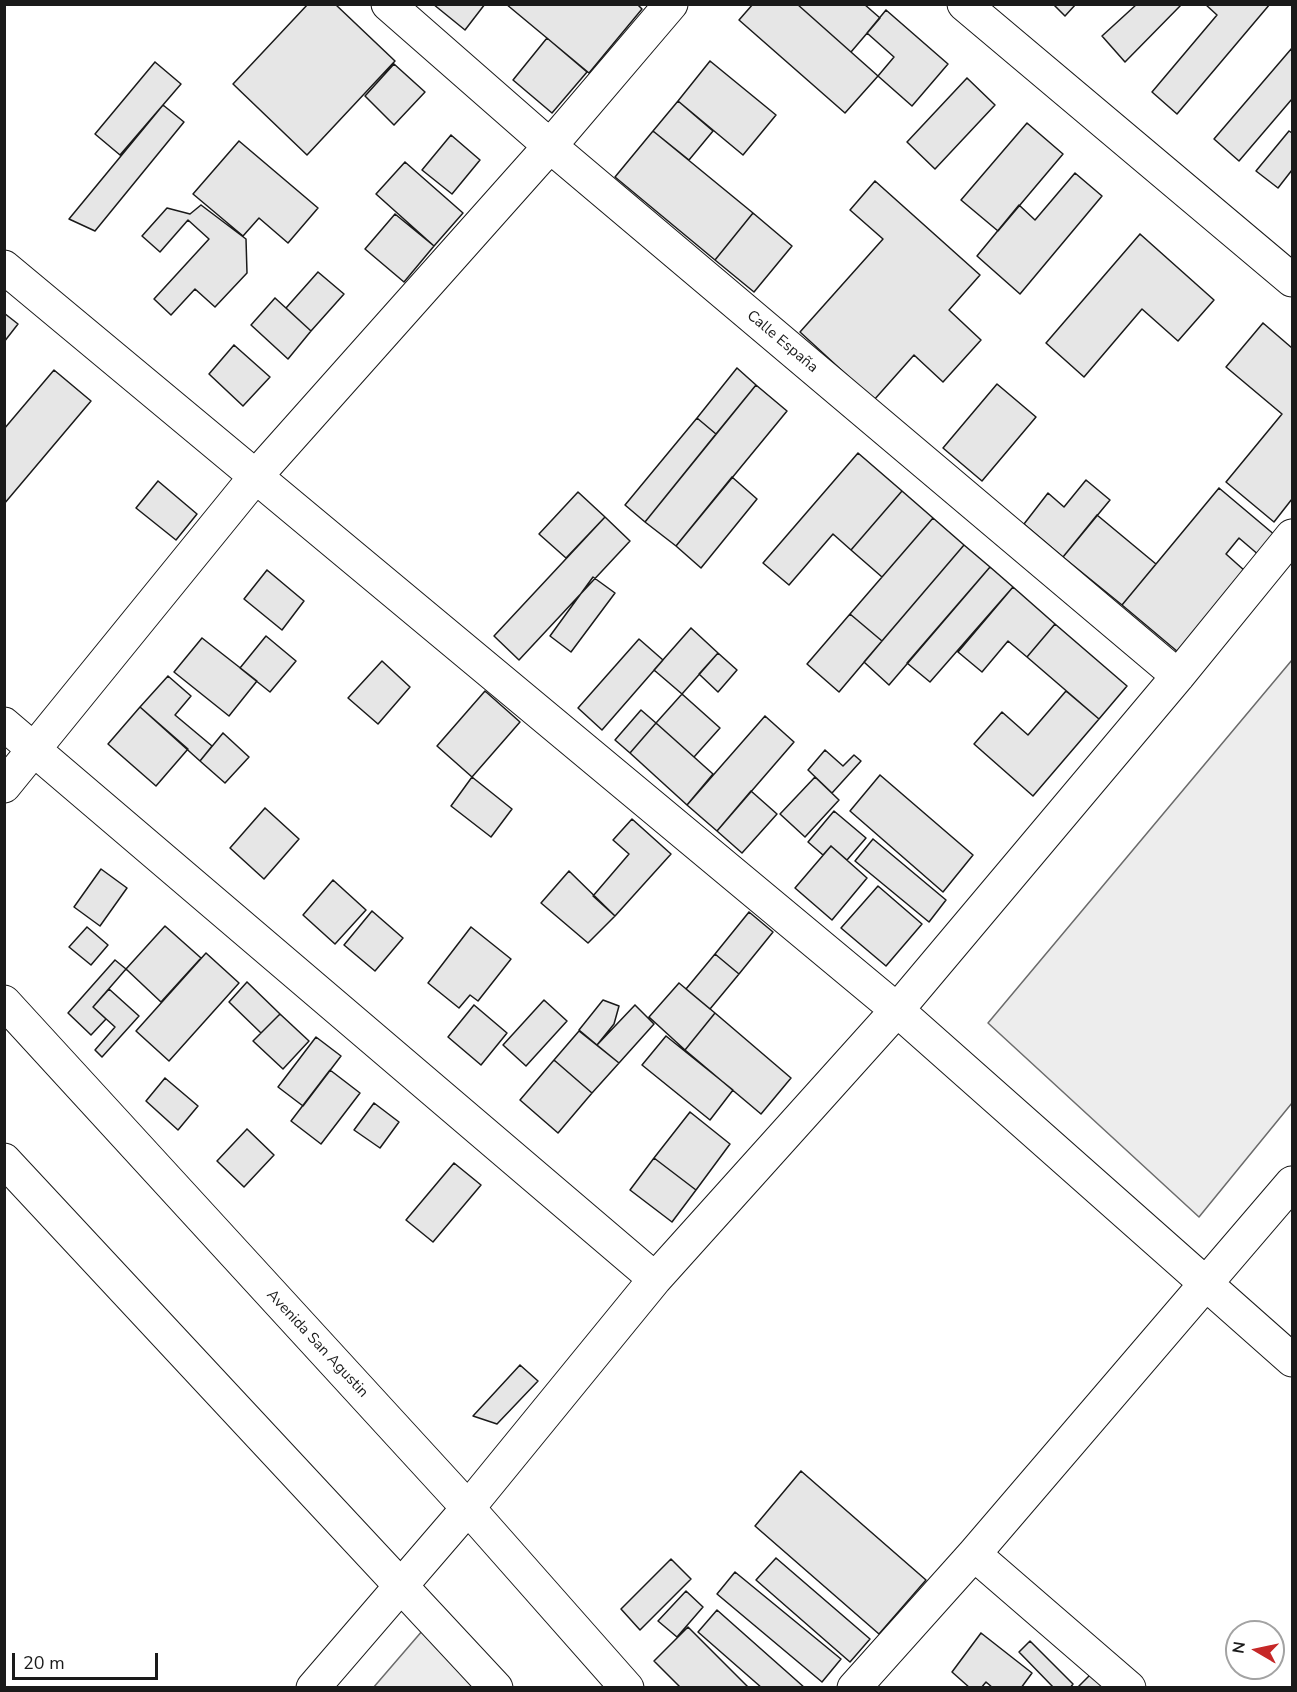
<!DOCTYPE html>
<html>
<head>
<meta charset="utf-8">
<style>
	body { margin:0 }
	#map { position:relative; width:1297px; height:1692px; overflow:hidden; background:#fff; font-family:"Nunito Sans",sans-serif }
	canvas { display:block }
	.frame { position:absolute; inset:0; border:6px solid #1a1a1a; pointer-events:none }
	.north { position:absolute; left:1225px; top:1620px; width:60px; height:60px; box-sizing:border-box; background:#fff; border:2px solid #a3a3a3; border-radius:50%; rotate:279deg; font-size:16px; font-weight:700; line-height:24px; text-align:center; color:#1a1a1a }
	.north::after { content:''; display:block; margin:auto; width:21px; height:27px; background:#c62828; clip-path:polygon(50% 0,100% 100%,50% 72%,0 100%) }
	.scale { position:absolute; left:12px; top:1653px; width:146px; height:27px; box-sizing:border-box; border:3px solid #1a1a1a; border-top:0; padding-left:8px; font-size:18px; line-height:21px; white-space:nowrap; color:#1a1a1a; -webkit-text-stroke:4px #fff; paint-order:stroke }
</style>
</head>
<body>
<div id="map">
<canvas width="1297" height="1692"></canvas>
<div class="frame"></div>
<div class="north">N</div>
<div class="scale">20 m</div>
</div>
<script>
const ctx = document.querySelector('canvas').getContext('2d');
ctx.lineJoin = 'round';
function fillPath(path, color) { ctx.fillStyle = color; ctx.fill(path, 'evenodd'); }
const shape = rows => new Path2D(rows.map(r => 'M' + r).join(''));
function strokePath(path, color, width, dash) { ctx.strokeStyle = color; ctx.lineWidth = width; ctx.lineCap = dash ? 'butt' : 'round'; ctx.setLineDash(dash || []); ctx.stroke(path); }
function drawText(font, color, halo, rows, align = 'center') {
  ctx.font = font + ' "Nunito Sans",sans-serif'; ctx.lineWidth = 4.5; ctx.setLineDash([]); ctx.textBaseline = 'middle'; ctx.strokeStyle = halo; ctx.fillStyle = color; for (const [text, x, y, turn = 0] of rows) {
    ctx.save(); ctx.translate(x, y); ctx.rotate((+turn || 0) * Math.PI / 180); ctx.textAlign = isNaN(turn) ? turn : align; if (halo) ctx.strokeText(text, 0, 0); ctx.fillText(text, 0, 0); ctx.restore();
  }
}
const built = shape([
	[1292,660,1292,1103,1199,1217,988,1023,1292,660],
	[429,1623,482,1688,373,1688,429,1623]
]);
fillPath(built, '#ededed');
strokePath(built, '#6a6a6a', 1.5);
const building = shape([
	[308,4,335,4,395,61,307,155,233,84,308,4],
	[433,4,485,4,465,30,433,4],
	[506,4,637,4,642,9,589,73,506,4],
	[753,4,797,4,878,76,845,113,739,20,753,4],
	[797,4,864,4,880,18,851,52,797,4],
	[1053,4,1076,4,1065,16,1053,4],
	[1137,4,1182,4,1125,62,1102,36,1137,4],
	[1205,4,1270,4,1177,114,1152,92,1217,15,1205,4],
	[886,10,948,64,912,106,878,76,894,57,867,33,886,10],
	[547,38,587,72,552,113,513,80,547,38],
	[1292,48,1292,99,1239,161,1214,139,1292,48],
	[710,61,776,115,743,155,678,101,710,61],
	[155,62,181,84,120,155,95,134,155,62],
	[394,64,425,92,394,125,365,96,394,64],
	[967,78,995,105,935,169,907,142,967,78],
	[678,101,713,131,689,160,653,131,678,101],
	[163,105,184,122,95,231,69,219,163,105],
	[1027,123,1063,154,998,231,961,200,1027,123],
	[653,131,753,213,715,260,615,177,653,131],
	[1289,131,1292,133,1292,170,1278,188,1256,171,1289,131],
	[451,135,480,160,452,194,422,170,451,135],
	[239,141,318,208,288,243,259,218,243,236,193,194,239,141],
	[405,162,463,213,434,246,376,194,405,162],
	[1075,173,1102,196,1020,294,977,256,1019,205,1035,220,1075,173],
	[875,181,980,275,949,310,981,340,943,382,914,355,874,400,800,332,883,239,850,210,875,181],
	[201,205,246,239,247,273,215,307,195,289,171,315,154,299,209,239,188,220,160,252,142,236,167,208,190,214,201,205],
	[753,213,792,246,754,292,715,260,753,213],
	[395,214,434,246,404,282,365,249,395,214],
	[1140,234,1214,300,1178,341,1142,309,1084,377,1046,343,1140,234],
	[318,272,344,294,311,331,286,308,318,272],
	[275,298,311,331,288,359,251,325,275,298],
	[4,313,18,324,4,342,4,313],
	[1263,323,1292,348,1292,499,1274,522,1226,482,1282,414,1226,367,1263,323],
	[234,345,270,377,243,406,209,374,234,345],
	[737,368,756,385,716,434,697,418,737,368],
	[54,370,91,401,4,504,4,429,54,370],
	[997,384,1036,417,982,481,943,448,997,384],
	[756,385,787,411,676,546,645,522,756,385],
	[697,418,716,434,645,522,625,505,697,418],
	[858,453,902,491,851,550,833,534,789,585,763,563,858,453],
	[732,477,757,499,701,568,676,546,732,477],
	[1086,480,1110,500,1063,557,1024,524,1048,493,1064,507,1086,480],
	[158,481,197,514,176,540,136,508,158,481],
	[1219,488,1276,536,1260,556,1239,538,1226,554,1245,571,1178,652,1122,605,1219,488],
	[902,491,933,518,882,577,851,550,902,491],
	[578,492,605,517,566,558,539,534,578,492],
	[1097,515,1156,564,1122,605,1063,557,1097,515],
	[605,517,630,541,519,660,494,636,605,517],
	[933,518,964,545,882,641,850,614,933,518],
	[964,545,990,567,889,685,864,662,964,545],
	[990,567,1013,587,930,682,907,663,990,567],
	[267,570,304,601,282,630,244,599,267,570],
	[593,577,615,593,571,652,550,636,593,577],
	[1013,587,1055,624,1027,657,1008,641,982,672,958,652,1013,587],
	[850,614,882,641,839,692,807,664,850,614],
	[1055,624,1127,686,1099,719,1027,657,1055,624],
	[691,628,718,653,682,694,654,670,691,628],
	[266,636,296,661,270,692,240,668,266,636],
	[202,638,257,681,229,716,174,672,202,638],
	[639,639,663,660,602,730,578,708,639,639],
	[718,653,737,670,718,692,699,674,718,653],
	[382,661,410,687,378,724,348,698,382,661],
	[168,676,191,696,175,715,212,746,200,761,140,707,168,676],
	[485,691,520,722,472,777,437,746,485,691],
	[1066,691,1099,719,1033,796,974,744,1002,712,1028,735,1066,691],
	[682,694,720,728,694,757,656,723,682,694],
	[140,707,188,749,156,786,108,744,140,707],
	[641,710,656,723,630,753,615,740,641,710],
	[765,716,794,742,717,831,687,805,765,716],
	[656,723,713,774,687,805,630,753,656,723],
	[223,733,249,757,225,783,200,761,223,733],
	[825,750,843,766,854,755,861,761,832,793,808,770,825,750],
	[880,775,973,855,943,892,850,811,880,775],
	[472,777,512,809,491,837,451,806,472,777],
	[815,777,839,800,805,837,780,814,815,777],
	[751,791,777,814,742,853,717,831,751,791],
	[265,808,299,839,264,879,230,848,265,808],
	[834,811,866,838,847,860,831,846,823,855,808,842,834,811],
	[632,819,671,854,615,916,593,896,629,854,613,840,632,819],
	[873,839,946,900,929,922,855,861,873,839],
	[831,846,867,878,832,920,795,888,831,846],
	[101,869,127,888,100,926,74,907,101,869],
	[569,871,615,916,588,943,541,903,569,871],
	[333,880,366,910,335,944,303,915,333,880],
	[878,886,922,924,886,966,841,928,878,886],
	[372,911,403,938,375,971,344,945,372,911],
	[749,912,773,932,739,974,715,954,749,912],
	[165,926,201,958,161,1002,126,969,165,926],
	[87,927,108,945,91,965,69,947,87,927],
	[471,927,511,959,478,1001,470,995,459,1008,428,983,471,927],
	[206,953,239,983,169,1061,136,1031,206,953],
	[715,954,739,974,710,1009,686,989,715,954],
	[115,960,126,969,93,1007,106,1019,91,1035,68,1013,115,960],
	[247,982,280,1014,261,1033,229,1002,247,982],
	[679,983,715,1013,685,1050,649,1017,679,983],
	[109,989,139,1016,102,1057,95,1050,115,1027,93,1007,109,989],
	[544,1000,567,1021,526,1066,503,1045,544,1000],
	[603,1000,619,1006,614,1024,597,1045,579,1030,603,1000],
	[474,1005,507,1033,481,1065,448,1037,474,1005],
	[635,1005,654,1024,619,1063,597,1045,635,1005],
	[715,1013,791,1078,761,1114,685,1050,715,1013],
	[280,1014,309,1041,283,1069,253,1041,280,1014],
	[579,1031,619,1063,592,1093,554,1060,579,1031],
	[666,1036,733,1090,710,1120,642,1065,666,1036],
	[316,1037,341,1056,303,1106,278,1087,316,1037],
	[554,1060,592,1093,558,1133,520,1100,554,1060],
	[330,1070,360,1093,321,1144,291,1121,330,1070],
	[165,1078,198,1106,178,1130,146,1101,165,1078],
	[374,1103,399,1122,380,1148,354,1130,374,1103],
	[690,1112,730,1144,696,1190,654,1158,690,1112],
	[247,1129,274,1155,244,1187,217,1161,247,1129],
	[654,1158,696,1190,672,1222,630,1190,654,1158],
	[454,1163,481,1185,433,1242,406,1220,454,1163],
	[520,1365,538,1381,497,1424,473,1416,520,1365],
	[801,1471,926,1580,879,1634,755,1526,801,1471],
	[776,1558,870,1639,850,1662,756,1580,776,1558],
	[671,1559,691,1579,640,1630,621,1609,671,1559],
	[735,1572,841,1659,822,1682,717,1594,735,1572],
	[686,1591,703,1607,677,1637,658,1621,686,1591],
	[717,1610,805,1688,762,1688,698,1632,717,1610],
	[688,1627,749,1688,681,1688,654,1661,688,1627],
	[981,1633,1032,1673,1021,1688,993,1688,986,1682,981,1688,970,1688,952,1672,981,1633],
	[1030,1641,1073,1684,1070,1688,1054,1688,1019,1652,1030,1641],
	[1094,1671,1111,1688,1077,1688,1094,1671]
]);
fillPath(building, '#e6e6e6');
strokePath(building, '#1a1a1a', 1.5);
const street = shape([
	[388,4,550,146,1178,676],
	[964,4,1292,280],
	[4,267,897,1010,1292,1360],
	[4,724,655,1279],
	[4,786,256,476,550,146,671,4],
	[974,1554,1129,1688],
	[313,1688,468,1508,655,1279,897,1010,1178,676,1292,536],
	[854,1688,974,1554,1292,1183]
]);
const secondary = shape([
	[4,1002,468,1508,627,1688],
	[4,1160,496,1688]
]);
strokePath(street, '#1a1a1a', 35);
strokePath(secondary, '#1a1a1a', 35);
strokePath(street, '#fff', 33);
strokePath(secondary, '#fff', 33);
drawText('15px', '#1a1a1a', '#fff', [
	["Calle España",782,342,40],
	["Avenida San Agustin",317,1344,47]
]);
</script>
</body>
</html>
